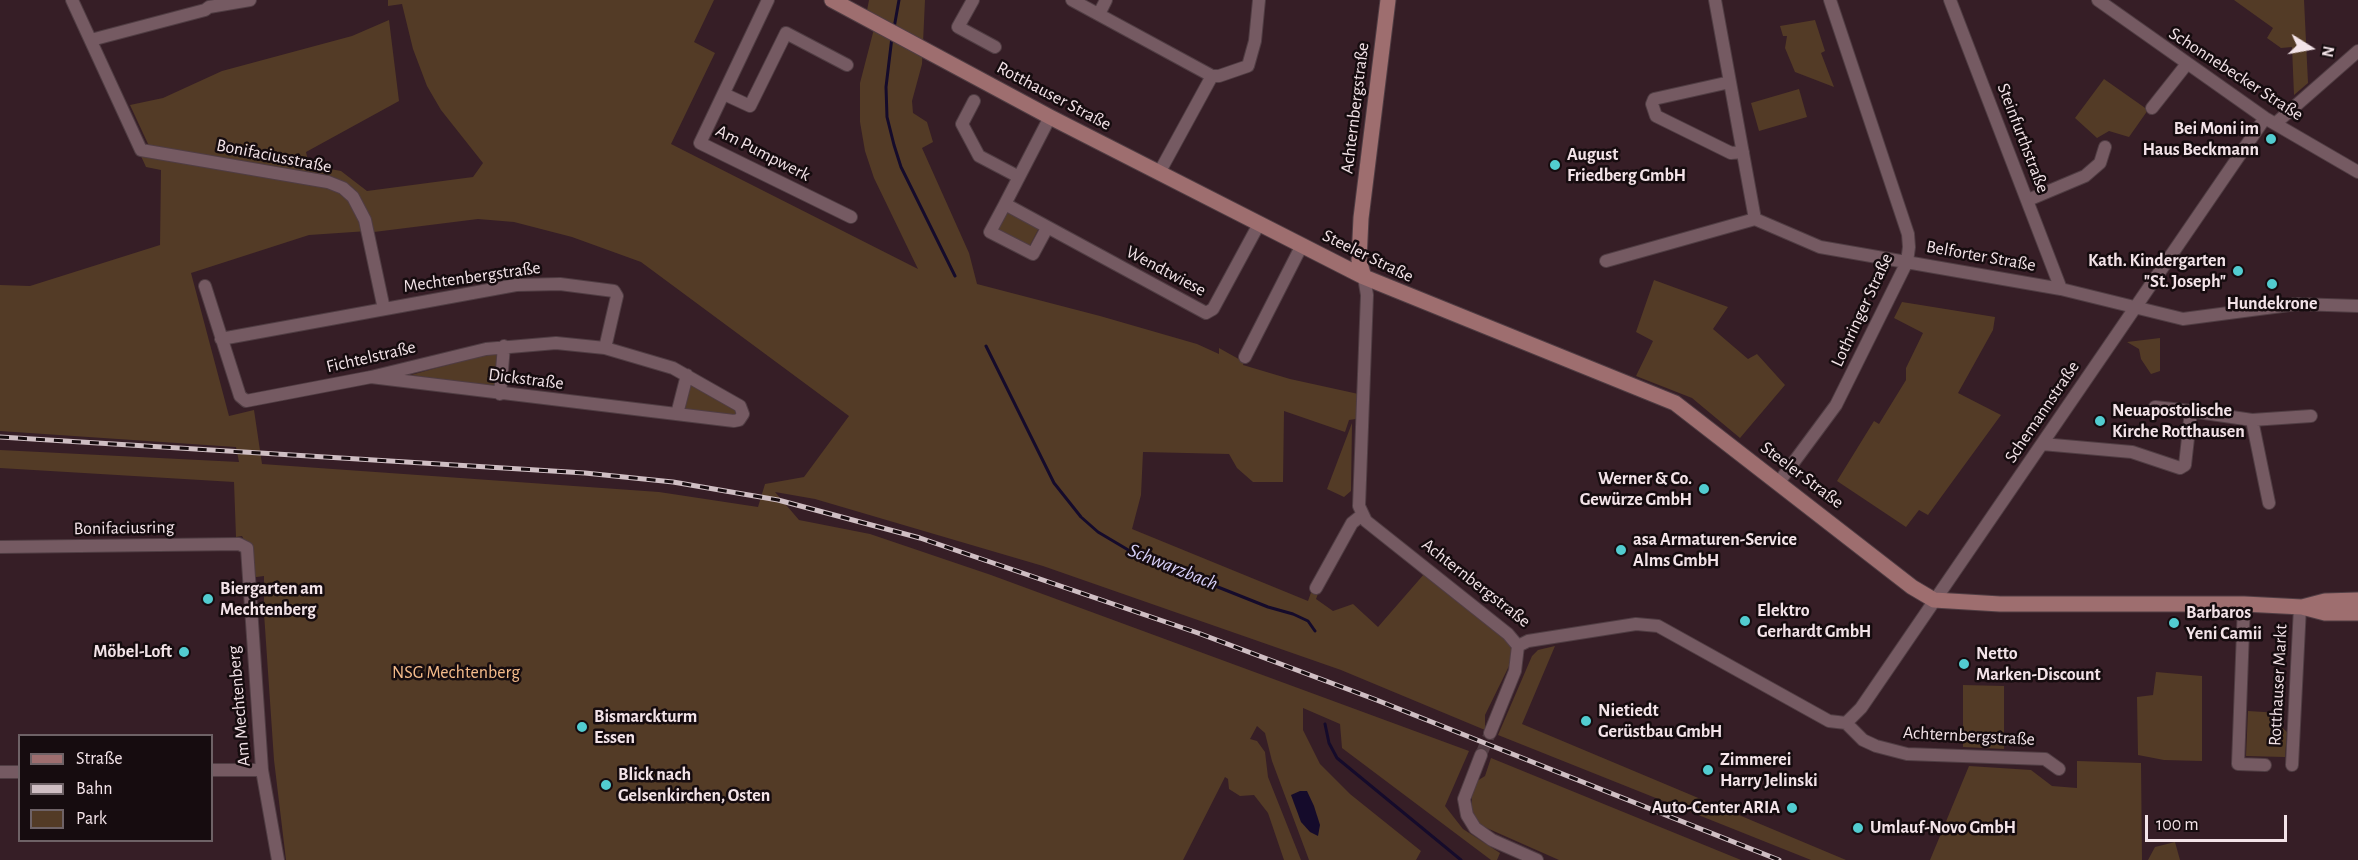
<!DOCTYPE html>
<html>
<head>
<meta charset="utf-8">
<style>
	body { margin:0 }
	#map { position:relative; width:2358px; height:860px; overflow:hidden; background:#361e26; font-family:"Alegreya Sans",sans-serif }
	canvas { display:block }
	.legend { position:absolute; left:18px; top:734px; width:195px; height:108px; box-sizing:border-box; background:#160c0f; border:2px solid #6e6266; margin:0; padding:8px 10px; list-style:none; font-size:18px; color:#f3e3e8 }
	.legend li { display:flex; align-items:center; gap:12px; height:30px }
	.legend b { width:30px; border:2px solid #6e6266 }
	.north { position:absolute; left:2280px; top:18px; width:60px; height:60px; -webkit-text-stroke:4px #160c0f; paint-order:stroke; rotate:101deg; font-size:16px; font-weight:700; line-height:24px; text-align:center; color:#f3e3e8 }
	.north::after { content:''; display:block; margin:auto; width:21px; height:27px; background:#f3e3e8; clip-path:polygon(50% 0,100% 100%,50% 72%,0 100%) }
	.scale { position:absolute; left:2145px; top:815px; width:142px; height:27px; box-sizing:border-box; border:3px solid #f3e3e8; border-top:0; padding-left:8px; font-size:18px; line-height:21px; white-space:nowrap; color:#f3e3e8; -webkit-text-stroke:4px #160c0f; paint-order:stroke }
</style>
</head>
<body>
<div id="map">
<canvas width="2358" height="860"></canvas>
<ul class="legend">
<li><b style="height:8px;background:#9e6e6f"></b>Straße</li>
<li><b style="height:8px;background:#cfbec3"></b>Bahn</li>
<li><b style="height:16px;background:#533b26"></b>Park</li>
</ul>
<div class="north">N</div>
<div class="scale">100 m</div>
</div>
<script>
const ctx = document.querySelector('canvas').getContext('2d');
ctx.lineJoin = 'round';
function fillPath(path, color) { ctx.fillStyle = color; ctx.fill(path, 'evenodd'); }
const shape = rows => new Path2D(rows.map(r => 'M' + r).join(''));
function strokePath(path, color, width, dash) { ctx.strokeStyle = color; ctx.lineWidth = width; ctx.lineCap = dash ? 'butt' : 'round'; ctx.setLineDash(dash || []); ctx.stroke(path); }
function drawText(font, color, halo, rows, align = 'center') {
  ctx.font = font + ' "Alegreya Sans",sans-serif'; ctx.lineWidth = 5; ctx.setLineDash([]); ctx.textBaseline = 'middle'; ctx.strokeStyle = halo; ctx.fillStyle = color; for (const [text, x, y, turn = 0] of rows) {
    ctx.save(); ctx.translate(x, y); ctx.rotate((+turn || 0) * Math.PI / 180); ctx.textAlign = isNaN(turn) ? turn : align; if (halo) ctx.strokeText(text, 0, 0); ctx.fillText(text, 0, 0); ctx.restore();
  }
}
fillPath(shape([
	[388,0,714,0,694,42,715,53,671,144,918,269,874,178,865,151,860,122,860,83,875,25,866,16,869,0,925,0,922,64,912,101,913,113,927,122,933,142,922,148,969,253,977,284,1100,316,1197,344,1219,354,1219,348,1244,362,1243,365,1290,379,1363,395,1362,418,1349,420,1345,432,1284,411,1283,482,1253,482,1237,468,1229,454,1143,452,1141,495,1132,529,1308,601,1313,587,1319,591,1316,599,1333,611,1353,604,1378,627,1425,573,1507,638,1512,651,1509,666,1485,715,1485,730,1341,670,1043,566,815,499,775,492,799,520,870,534,991,575,1469,751,1445,806,1463,829,1500,853,1497,860,1491,860,1342,748,1340,724,1303,708,1303,730,1320,764,1350,794,1421,851,1416,860,1309,860,1272,761,1265,733,1257,726,1250,739,1257,741,1265,752,1268,777,1301,860,1284,860,1268,813,1254,795,1240,796,1229,789,1228,779,1225,777,1183,860,286,860,274,760,264,613,264,576,249,578,248,547,242,536,236,537,234,482,0,468,0,450,239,462,236,447,0,431,0,285,30,286,160,245,161,170,146,167,140,154,343,189,368,231,309,235,191,273,229,416,254,410,262,464,659,492,758,507,765,484,804,477,849,416,641,262,572,237,514,222,478,219,374,232,361,198,351,186,336,178,149,146,130,105,163,98,222,71,352,36,389,20,399,101,306,152,309,165,341,171,367,191,473,177,483,163,441,110,427,86,413,49,402,4,388,6],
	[2234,0,2304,0,2308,83,2294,95,2292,47,2281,48,2267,38,2273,28],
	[1815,20,1825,51,1821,53,1834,87,1795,72,1785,48,1787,36,1783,36,1780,26],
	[2104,79,2148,110,2129,137,2109,131,2097,138,2075,118],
	[1799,89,1807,117,1759,131,1751,103],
	[1006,210,1039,228,1029,247,996,230],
	[1654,280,1728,307,1713,329,1748,359,1757,354,1785,385,1740,438,1692,398,1636,376,1653,341,1636,332],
	[1902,302,1995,317,1993,330,1958,393,2001,415,1928,515,1919,510,1906,527,1837,481,1874,421,1879,424,1906,380,1906,368,1923,333,1894,318],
	[2160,338,2160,371,2151,374,2141,359,2139,349,2127,342],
	[495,352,499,354,495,387,411,375],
	[690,385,736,409,736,416,686,410,684,407],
	[1352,423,1351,491,1344,497,1327,489],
	[1555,646,1522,724,1846,860,1811,860,1498,735,1532,656,1538,650],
	[2156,672,2202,676,2202,761,2164,760,2138,755,2137,697,2153,695],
	[1963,685,2004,686,2004,749,1963,747],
	[2248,711,2280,713,2279,725,2287,732,2285,757,2246,756],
	[1491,758,1741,860,1559,860,1480,825,1472,811,1472,796,1477,781,1485,776],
	[2077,761,2141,763,2142,860,1930,860,1969,766,2031,770,2052,786,2077,788],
	[2175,842,2180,860,2148,860,2155,847]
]), '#533b26');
fillPath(shape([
	[1300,791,1307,791,1314,806,1320,825,1318,836,1310,832,1301,822,1291,795]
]), '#150b2b');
strokePath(shape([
	[894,28,899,0],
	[892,37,886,87,887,117,894,145,901,167,955,276],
	[986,346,1054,483,1081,517,1098,532,1135,554,1268,607,1293,614,1308,621,1315,631],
	[1325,724,1329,743,1337,758,1461,860]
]), '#150b2b', 3);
strokePath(shape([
	[1481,755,1490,733]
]), '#523c43', 12, [12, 6]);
const street = shape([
	[72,0,141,150,328,182,343,188,353,197,365,220,384,309],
	[768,0,700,143,851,217],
	[973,0,958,27,995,47],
	[1072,0,1212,76,1219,76,1248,66,1255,41,1259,0],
	[1715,0,1755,219],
	[1950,0,2061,289],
	[2098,0,2265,118,2358,172],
	[1099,14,1106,0],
	[91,40,205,10,209,7,250,0],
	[1730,82,1654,99,1652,104,1656,116,1731,153,1743,152],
	[724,94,750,106,786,33,847,65],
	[974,101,962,124,979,156,1019,177],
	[2152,108,2186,65],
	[1050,117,1005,204,1206,313,1213,309,1259,224],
	[2276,123,2358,51],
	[1159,173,1212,76],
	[2028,200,2085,176,2100,163,2105,147],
	[1005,204,990,232,1033,254,1047,228],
	[1606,261,1755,219,1820,247,2061,289,2183,319,2297,304,2358,306],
	[1364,277,1367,295,1359,506,1366,521,1508,634,1518,646,1515,671,1490,733],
	[205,286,240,396,246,401,371,377,486,349,556,343,605,348,673,368,740,406,743,414,739,420,734,421,371,377],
	[221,339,516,285,560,284,614,291,617,296,605,348],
	[1245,357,1302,245],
	[500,394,504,346],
	[2191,411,2252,420,2269,503],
	[677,414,687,375],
	[2252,420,2311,416],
	[2042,444,2132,452,2180,468,2185,465,2191,411,2155,407],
	[1779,482,1836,405,1907,262,1909,247,1908,234,1830,0],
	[0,547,239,544,247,548,262,770,278,860],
	[1316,588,1352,523,1362,515],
	[2244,604,2238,764,2265,765],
	[1518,646,1528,641,1636,624,1658,626,1829,721,1846,723,1863,740,1876,746,1907,754,2045,759,2059,769],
	[1846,723,1861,708,2265,118],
	[1481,755,1464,799,1467,815,1475,828,1492,840,1537,860],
	[2292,765,2300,607],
	[212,770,262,770],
	[0,772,20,772]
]);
const secondary = shape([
	[832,0,1050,117,1364,277,1675,403,1912,587,1934,600,2000,604,2244,604,2302,607,2325,613,2358,613],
	[1364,277,1359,260,1361,218,1388,0],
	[2302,607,2325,601,2358,600]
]);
strokePath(street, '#503d43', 14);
strokePath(secondary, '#503d43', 17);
strokePath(street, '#755a62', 12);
strokePath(secondary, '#9e6e6f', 15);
const rail = shape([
	[0,437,585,473,673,482,778,500,920,538,1198,633,1374,699,1779,860]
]);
strokePath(rail, '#cfbec3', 5);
strokePath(rail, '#160c0f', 3, [9]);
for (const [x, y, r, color] of [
	[2271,139,6,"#52ccd0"],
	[1555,165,6,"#52ccd0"],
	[2238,271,6,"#52ccd0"],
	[2272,284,6,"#52ccd0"],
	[2100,421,6,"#52ccd0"],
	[1704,489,6,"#52ccd0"],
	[1621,550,6,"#52ccd0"],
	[208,599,6,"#52ccd0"],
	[1745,621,6,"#52ccd0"],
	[2174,623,6,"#52ccd0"],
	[184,652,6,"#52ccd0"],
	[1964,664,6,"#52ccd0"],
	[1586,721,6,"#52ccd0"],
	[582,727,6,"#52ccd0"],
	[1708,770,6,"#52ccd0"],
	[606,785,6,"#52ccd0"],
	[1792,808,6,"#52ccd0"],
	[1858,828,6,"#52ccd0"]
]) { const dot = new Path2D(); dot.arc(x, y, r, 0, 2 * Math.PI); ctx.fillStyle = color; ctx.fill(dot); strokePath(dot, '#160c0f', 2); }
drawText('18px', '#f3e3e8', '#160c0f', [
	["Schonnebecker Straße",2236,74,33],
	["Rotthauser Straße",1054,96,28],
	["Achternbergstraße",1355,108,-83],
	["Steinfurthstraße",2023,138,69],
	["Am Pumpwerk",763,153,27],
	["Bonifaciusstraße",274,156,11],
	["Steeler Straße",1368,256,26],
	["Belforter Straße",1981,256,10],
	["Wendtwiese",1166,271,28],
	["Mechtenbergstraße",472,277,-8],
	["Lothringer Straße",1862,310,-65],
	["Fichtelstraße",371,357,-13],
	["Dickstraße",526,379,7],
	["Schemannstraße",2042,412,-56],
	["Steeler Straße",1802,475,37],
	["Bonifaciusring",124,528,-1],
	["Achternbergstraße",1476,583,38],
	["Rotthauser Markt",2278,685,-87],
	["Am Mechtenberg",239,706,-95],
	["Achternbergstraße",1969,736,3]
]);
drawText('bold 18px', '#f3e3e8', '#160c0f', [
	["Bei Moni im",2259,129,"right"],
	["Haus Beckmann",2259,150,"right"],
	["August",1567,155],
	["Friedberg GmbH",1567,176],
	["Kath. Kindergarten",2226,261,"right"],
	["\"St. Joseph\"",2226,282,"right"],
	["Hundekrone",2272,304,"center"],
	["Neuapostolische",2112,411],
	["Kirche Rotthausen",2112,432],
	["Werner & Co.",1692,479,"right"],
	["Gewürze GmbH",1692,500,"right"],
	["asa Armaturen-Service",1633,540],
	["Alms GmbH",1633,561],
	["Biergarten am",220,589],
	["Mechtenberg",220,610],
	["Elektro",1757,611],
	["Gerhardt GmbH",1757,632],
	["Barbaros",2186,613],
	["Yeni Camii",2186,634],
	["Möbel-Loft",172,652,"right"],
	["Netto",1976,654],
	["Marken-Discount",1976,675],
	["Nietiedt",1598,711],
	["Gerüstbau GmbH",1598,732],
	["Bismarckturm",594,717],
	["Essen",594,738],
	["Zimmerei",1720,760],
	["Harry Jelinski",1720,781],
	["Blick nach",618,775],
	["Gelsenkirchen, Osten",618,796],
	["Auto-Center ARIA",1780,808,"right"],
	["Umlauf-Novo GmbH",1870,828]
], 'left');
drawText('18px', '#f6bc8b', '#160c0f', [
	["NSG Mechtenberg",456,673]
]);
drawText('italic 20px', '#d6cff7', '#160c0f', [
	["Schwarzbach",1173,567,22]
]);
</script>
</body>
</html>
